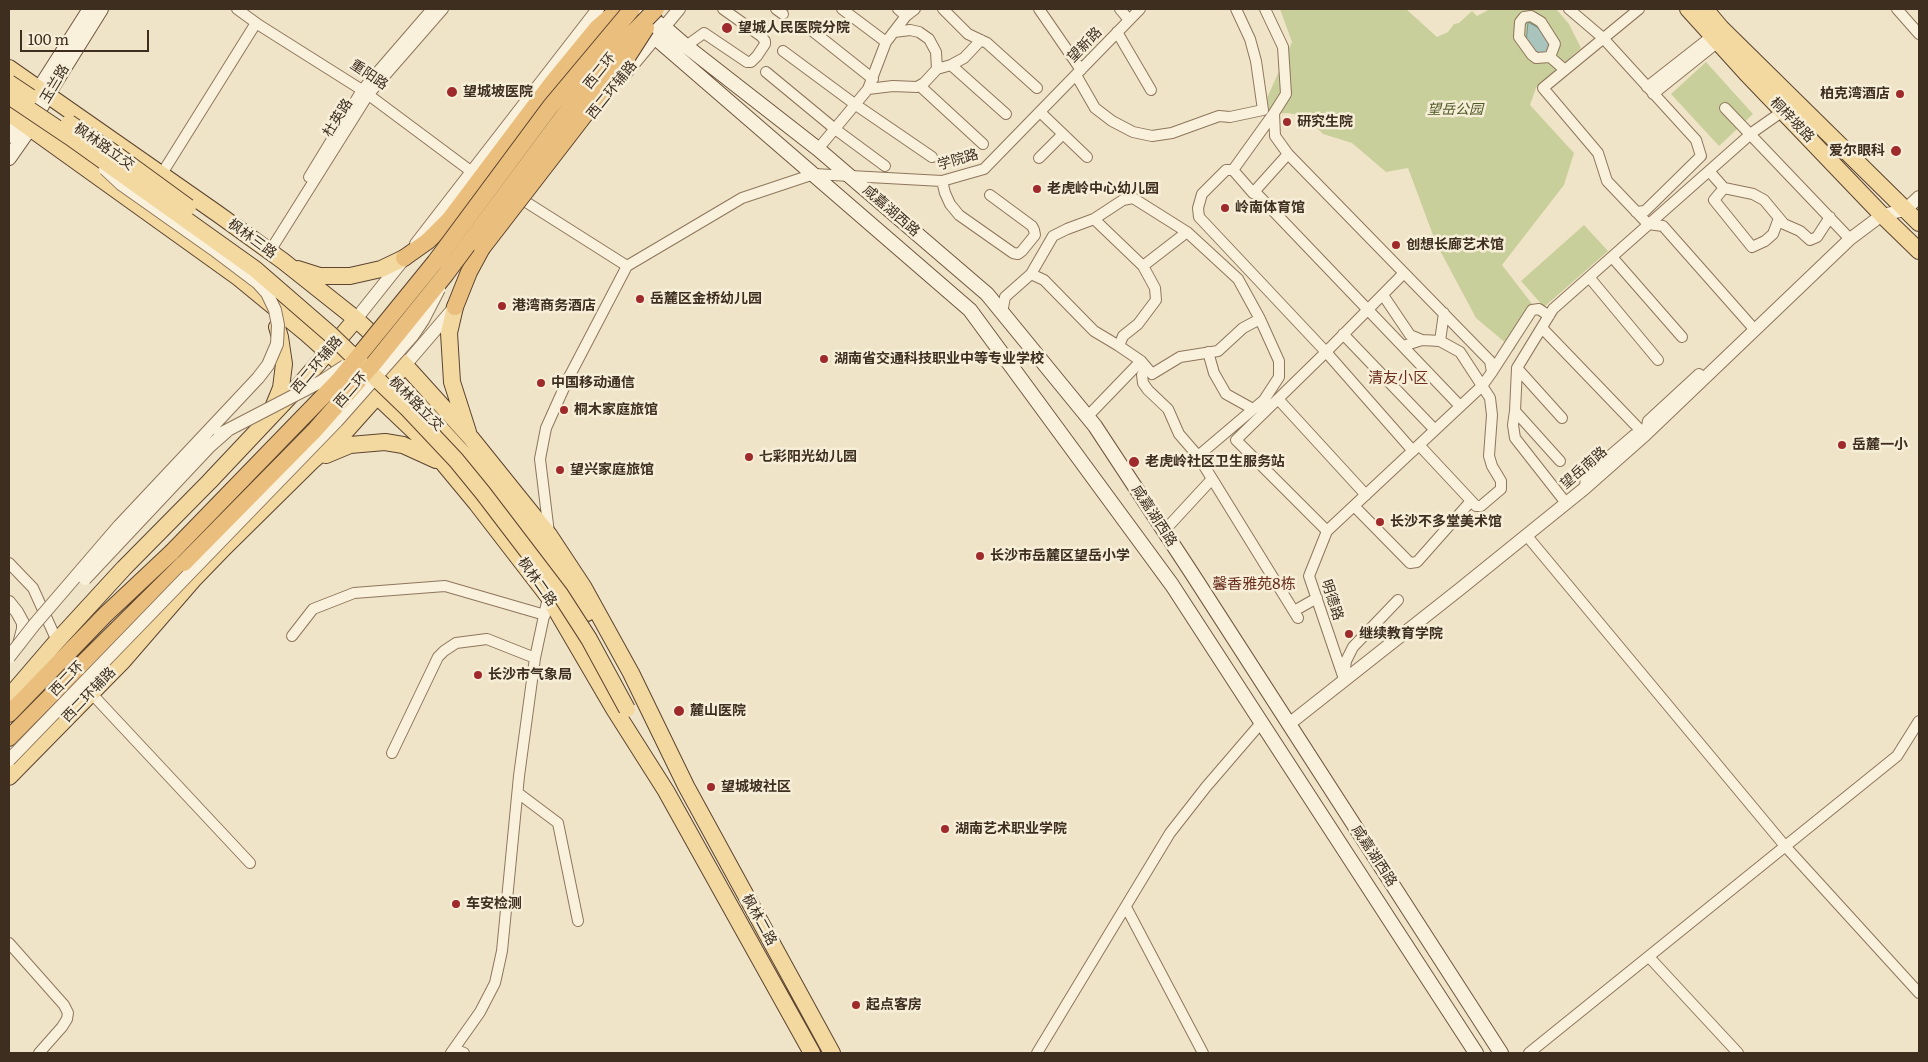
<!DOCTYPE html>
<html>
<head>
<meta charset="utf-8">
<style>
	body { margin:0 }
	#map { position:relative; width:1928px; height:1062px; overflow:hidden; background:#f0e4c8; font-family:Literata,serif }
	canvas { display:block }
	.frame { position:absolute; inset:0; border:10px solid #3d2e20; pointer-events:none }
	.scale { position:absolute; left:20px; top:30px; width:129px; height:22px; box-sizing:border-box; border:2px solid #3d2e20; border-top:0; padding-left:6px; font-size:15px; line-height:18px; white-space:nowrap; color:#3d2e20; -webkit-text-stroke:4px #f7eed8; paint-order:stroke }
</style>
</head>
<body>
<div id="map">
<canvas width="1928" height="1062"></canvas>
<div class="frame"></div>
<div class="scale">100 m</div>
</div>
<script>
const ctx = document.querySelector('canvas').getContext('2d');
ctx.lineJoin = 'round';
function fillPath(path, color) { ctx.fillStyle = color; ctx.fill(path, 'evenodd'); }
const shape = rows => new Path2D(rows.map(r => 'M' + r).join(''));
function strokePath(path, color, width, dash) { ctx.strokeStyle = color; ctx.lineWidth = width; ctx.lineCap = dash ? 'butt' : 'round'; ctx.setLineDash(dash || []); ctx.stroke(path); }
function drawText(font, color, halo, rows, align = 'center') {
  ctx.font = font + ' Literata,"Noto Sans SC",serif'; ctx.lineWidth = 5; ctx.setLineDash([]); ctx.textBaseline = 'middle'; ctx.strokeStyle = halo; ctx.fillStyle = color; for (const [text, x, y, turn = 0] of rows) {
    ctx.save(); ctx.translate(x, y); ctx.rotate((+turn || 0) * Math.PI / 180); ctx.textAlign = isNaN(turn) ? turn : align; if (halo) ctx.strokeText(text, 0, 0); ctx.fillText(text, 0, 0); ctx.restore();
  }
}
fillPath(shape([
	[1280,9,1406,9,1437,37,1448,32,1454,24,1459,23,1472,11,1477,16,1490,9,1556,9,1569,24,1581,48,1536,88,1530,105,1574,153,1564,185,1502,265,1536,309,1514,350,1476,318,1436,243,1408,168,1386,172,1352,143,1323,134,1305,116,1288,113,1270,114,1267,98,1292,42],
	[1706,62,1753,114,1719,146,1671,94],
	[1584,225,1608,251,1544,307,1521,281]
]), '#c9cf9b');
const water = shape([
	[1528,22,1542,30,1548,39,1549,51,1543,54,1534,51,1526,43,1528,22]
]);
fillPath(water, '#a9c4bc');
strokePath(water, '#6f938a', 1);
const minor = shape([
	[237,9,259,25,362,90,472,172],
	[776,9,783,14],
	[842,9,886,42],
	[898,9,906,16],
	[943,9,968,34,987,43,1037,88],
	[1039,9,1081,70],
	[1120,9,1129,20],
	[1569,9,1603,38,1696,140,1701,156,1645,211,1636,212],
	[1639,9,1543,88,1598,153,1607,181,1648,224,1663,226,1755,330],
	[1897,9,1919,34],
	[805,25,873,79],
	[1117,32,1151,90],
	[686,46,704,33,747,62,751,62,757,56,765,44,765,41,761,36,723,9],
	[783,51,856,105,932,157],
	[1550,57,1555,44,1541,22,1531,16,1524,17,1520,22,1519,37,1532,55,1536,58,1550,57,1565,70],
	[951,65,1006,114],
	[937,69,951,65,964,58,981,40],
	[766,72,835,129,885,166],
	[1076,75,1095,108,1112,121,1133,132,1152,136,1172,133,1219,116,1230,117,1263,110,1256,61,1250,39,1236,9],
	[920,86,983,144],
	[1647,87,1712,36],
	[868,89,893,86,917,87,924,83,937,69,936,52,929,39,919,32,910,30,894,32],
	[1653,94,1718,42],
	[1725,108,1850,239],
	[1040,112,1087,157],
	[1274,113,1275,136,1288,154],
	[818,149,868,89,886,42,906,16,915,9],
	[1039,158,1063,134],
	[1233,170,1274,113,1286,94,1283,47,1265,9],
	[1709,171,1724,188,1753,194,1764,200,1784,224,1800,231,1810,240,1817,237,1830,217],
	[161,175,256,23],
	[309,177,362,90,432,9],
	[942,181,945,193,950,204,959,215,1013,253,1018,254,1022,251,1035,235,1034,230,1032,226,990,195],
	[1724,188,1714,200,1752,247,1765,241,1773,234,1779,218],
	[1253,193,1233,170,1226,170,1202,194,1198,208,1199,217,1326,352,1413,451],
	[526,202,627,266,742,198,814,174,942,181,984,169,1140,9],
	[1094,219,1143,266,1187,232],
	[270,251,368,95,443,9],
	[1612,257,1682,337],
	[1031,274,1044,280,1094,331,1119,346,1123,336,1138,324,1156,300,1155,288,1143,266],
	[1589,277,1658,360],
	[1383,295,1410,335,1422,340],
	[1002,313,1005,297,1031,274,1053,236,1067,229,1094,219,1123,200,1133,198,1187,232,1238,279,1260,319,1279,361,1279,377,1264,400,1198,456,1298,618],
	[1542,328,1645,435],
	[1343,334,1435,430],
	[1440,341,1444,313],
	[1119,346,1141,361,1152,374,1180,357,1218,351,1243,328,1260,319],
	[1403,346,1422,340,1440,341,1460,352,1490,398,1492,415,1489,456,1492,466,1501,481,1501,489,1481,506,1476,506,1419,445],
	[1208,352,1214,373,1226,394,1253,409],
	[1147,368,1142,375,1143,383,1148,390,1168,409,1179,434,1198,456],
	[1517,368,1562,418],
	[1492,372,1532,310,1539,309,1549,316],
	[1278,399,1366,495],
	[1515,411,1513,425,1515,438,1566,503],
	[1087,417,1141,361],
	[1645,435,1648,421,1699,374],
	[1560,461,1515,411,1517,368,1553,309,1753,132,1783,111],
	[1585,488,1586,476,1634,435,1645,435],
	[1354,506,1410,563,1417,562,1471,501],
	[1164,531,1212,479],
	[1327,531,1236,440,1326,352,1404,273],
	[549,533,540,459,546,428,568,379,627,266],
	[1527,536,1785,846,1919,993],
	[9,563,33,588,57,641],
	[1294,611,1317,598],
	[292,636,313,609,354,593,445,586,545,615],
	[1344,677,1346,661,1353,647,1398,600],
	[1344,679,1309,576,1327,531,1482,386,1492,372,1490,361,1288,154,1253,193,1258,195,1460,406],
	[91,693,250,863],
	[392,753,438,657,444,651,456,643,487,639,535,658],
	[518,793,558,823,578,921],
	[1126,907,1203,1053],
	[9,943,64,1005,68,1013,67,1019,62,1027,39,1053],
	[1649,957,1738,1053],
	[454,1049,464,1053],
	[451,1053,480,1012,495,983,502,951,519,776,535,658,548,597],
	[1037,1053,1170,833,1206,787,1261,723],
	[1529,1053,1897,756,1919,721]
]);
const tertiary = shape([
	[620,80,679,9],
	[416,244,598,9],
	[356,319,403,260],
	[405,365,454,308],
	[9,602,17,612,23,623,23,629,19,644],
	[1289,724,1460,589,1585,488,1645,435,1850,239,1882,215,1905,210,1919,197]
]);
const secondary = shape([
	[637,9,664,27,686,46,818,149,987,294,1095,426,1191,572,1501,1053],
	[637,22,970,310,1172,585,1476,1053],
	[9,136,90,9],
	[9,158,30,128,48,94,101,9]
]);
const primary = shape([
	[1688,9,1746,73,1882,215,1919,251],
	[1705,9,1721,28,1919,223],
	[9,68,218,214,283,261,356,319,405,365,471,438,549,535,584,588,631,673,686,786,832,1053],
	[9,113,239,278,306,333,378,397,417,434,443,463,477,504,548,596,614,709,666,791,812,1053],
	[298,269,320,276,350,276,381,269,404,258],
	[455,307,449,333,452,382,468,432],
	[416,402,496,490,553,564,587,613],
	[272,410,281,388,284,364,280,337,277,327],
	[326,455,350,445,385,442,403,445,436,460],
	[9,697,57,641,124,568,209,482,292,394,356,319],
	[9,777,122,662,193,580,224,548,311,462,345,432,405,365]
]);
const trunk = shape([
	[404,258,428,241,449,220,552,83,597,28,619,9],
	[455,307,469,272,482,248],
	[9,714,105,615,172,552],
	[9,738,88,658,184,563]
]);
strokePath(minor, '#8d765c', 12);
strokePath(tertiary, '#8d765c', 14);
strokePath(secondary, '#6f573f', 16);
strokePath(primary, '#5b4430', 18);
strokePath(trunk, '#5b4430', 18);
strokePath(minor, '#faf1dc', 10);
strokePath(tertiary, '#faf1dc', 12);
strokePath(secondary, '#faf1dc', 14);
strokePath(primary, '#f3d9a0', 16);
strokePath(trunk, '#eabe7c', 16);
const tertiaryBridge = shape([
	[220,434,322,381,345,366],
	[85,579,210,446,227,431],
	[9,657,34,625,119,526,258,378,268,365,277,344,278,325,275,310,267,293,258,283,213,249,121,184,105,169],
	[9,760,337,421,413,335,423,320,439,289]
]);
const primaryBridge = shape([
	[9,83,30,97],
	[9,96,70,137,255,269,330,334,408,409,456,460,483,493,560,594,589,639,627,709],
	[69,123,114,153,188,207]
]);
const trunkBridge = shape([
	[482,248,617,73,646,28],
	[172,552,339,380,435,262,550,107,632,9],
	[184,563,315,430,375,362,446,274,562,118,620,46,656,9]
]);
strokePath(tertiaryBridge, '#8d765c', 14, []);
strokePath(primaryBridge, '#5b4430', 18, []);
strokePath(trunkBridge, '#5b4430', 18, []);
strokePath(tertiaryBridge, '#faf1dc', 12);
strokePath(primaryBridge, '#f3d9a0', 16);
strokePath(trunkBridge, '#eabe7c', 16);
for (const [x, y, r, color] of [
	[727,28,6,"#9e2a2b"],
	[452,92,6,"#9e2a2b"],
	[1900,94,5,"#9e2a2b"],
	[1287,122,5,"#9e2a2b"],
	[1896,151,6,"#9e2a2b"],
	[1037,189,5,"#9e2a2b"],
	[1225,208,5,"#9e2a2b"],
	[1396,245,5,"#9e2a2b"],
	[640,299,5,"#9e2a2b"],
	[502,306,5,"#9e2a2b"],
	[824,359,5,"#9e2a2b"],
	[541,383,5,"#9e2a2b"],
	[564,410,5,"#9e2a2b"],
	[1842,445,5,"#9e2a2b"],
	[749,457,5,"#9e2a2b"],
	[1134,462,6,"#9e2a2b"],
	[560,470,5,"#9e2a2b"],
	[1380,522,5,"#9e2a2b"],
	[980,556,5,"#9e2a2b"],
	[1349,634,5,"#9e2a2b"],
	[478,675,5,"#9e2a2b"],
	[679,711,6,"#9e2a2b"],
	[711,787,5,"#9e2a2b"],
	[945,829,5,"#9e2a2b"],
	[456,904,5,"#9e2a2b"],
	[856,1005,5,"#9e2a2b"]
]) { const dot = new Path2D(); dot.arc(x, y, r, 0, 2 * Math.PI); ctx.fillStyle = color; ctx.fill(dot); strokePath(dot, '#f7eed8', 2); }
drawText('bold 14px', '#3d2e20', '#f7eed8', [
	["望城人民医院分院",738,28],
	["望城坡医院",463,92],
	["柏克湾酒店",1890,94,"right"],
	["研究生院",1297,122],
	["爱尔眼科",1885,151,"right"],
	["老虎岭中心幼儿园",1047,189],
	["岭南体育馆",1235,208],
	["创想长廊艺术馆",1406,245],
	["岳麓区金桥幼儿园",650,299],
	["港湾商务酒店",512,306],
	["湖南省交通科技职业中等专业学校",834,359],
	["中国移动通信",551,383],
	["桐木家庭旅馆",574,410],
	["岳麓一小",1852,445],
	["七彩阳光幼儿园",759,457],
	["老虎岭社区卫生服务站",1145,462],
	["望兴家庭旅馆",570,470],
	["长沙不多堂美术馆",1390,522],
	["长沙市岳麓区望岳小学",990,556],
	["继续教育学院",1359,634],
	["长沙市气象局",488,675],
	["麓山医院",690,711],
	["望城坡社区",721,787],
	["湖南艺术职业学院",955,829],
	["车安检测",466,904],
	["起点客房",866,1005]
], 'left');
drawText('14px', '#3d2e20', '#f7eed8', [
	["望新路",1085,45,-46],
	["西二环",600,71,-51],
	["重阳路",369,75,34],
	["玉兰路",55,84,-59],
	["西二环辅路",612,90,-51],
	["杜英路",338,118,-58],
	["桐梓坡路",1792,120,46],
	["枫林路立交",104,147,35],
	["学院路",958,160,-16],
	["咸嘉湖西路",891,211,41],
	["枫林三路",252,239,36],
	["西二环辅路",317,365,-50],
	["西二环",351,390,-49],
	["枫林路立交",416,404,45],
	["望岳南路",1584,468,-41],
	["咸嘉湖西路",1154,516,57],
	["枫林二路",537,582,55],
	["明德路",1332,600,72],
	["西二环",67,679,-46],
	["西二环辅路",89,695,-46],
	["咸嘉湖西路",1374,856,57],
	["枫林二路",759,920,61]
]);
drawText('italic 14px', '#4d5a26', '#f7eed8', [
	["望岳公园",1455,110]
]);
drawText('15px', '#6b2e1e', '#f7eed8', [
	["清友小区",1398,379],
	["馨香雅苑8栋",1254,585]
]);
</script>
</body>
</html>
